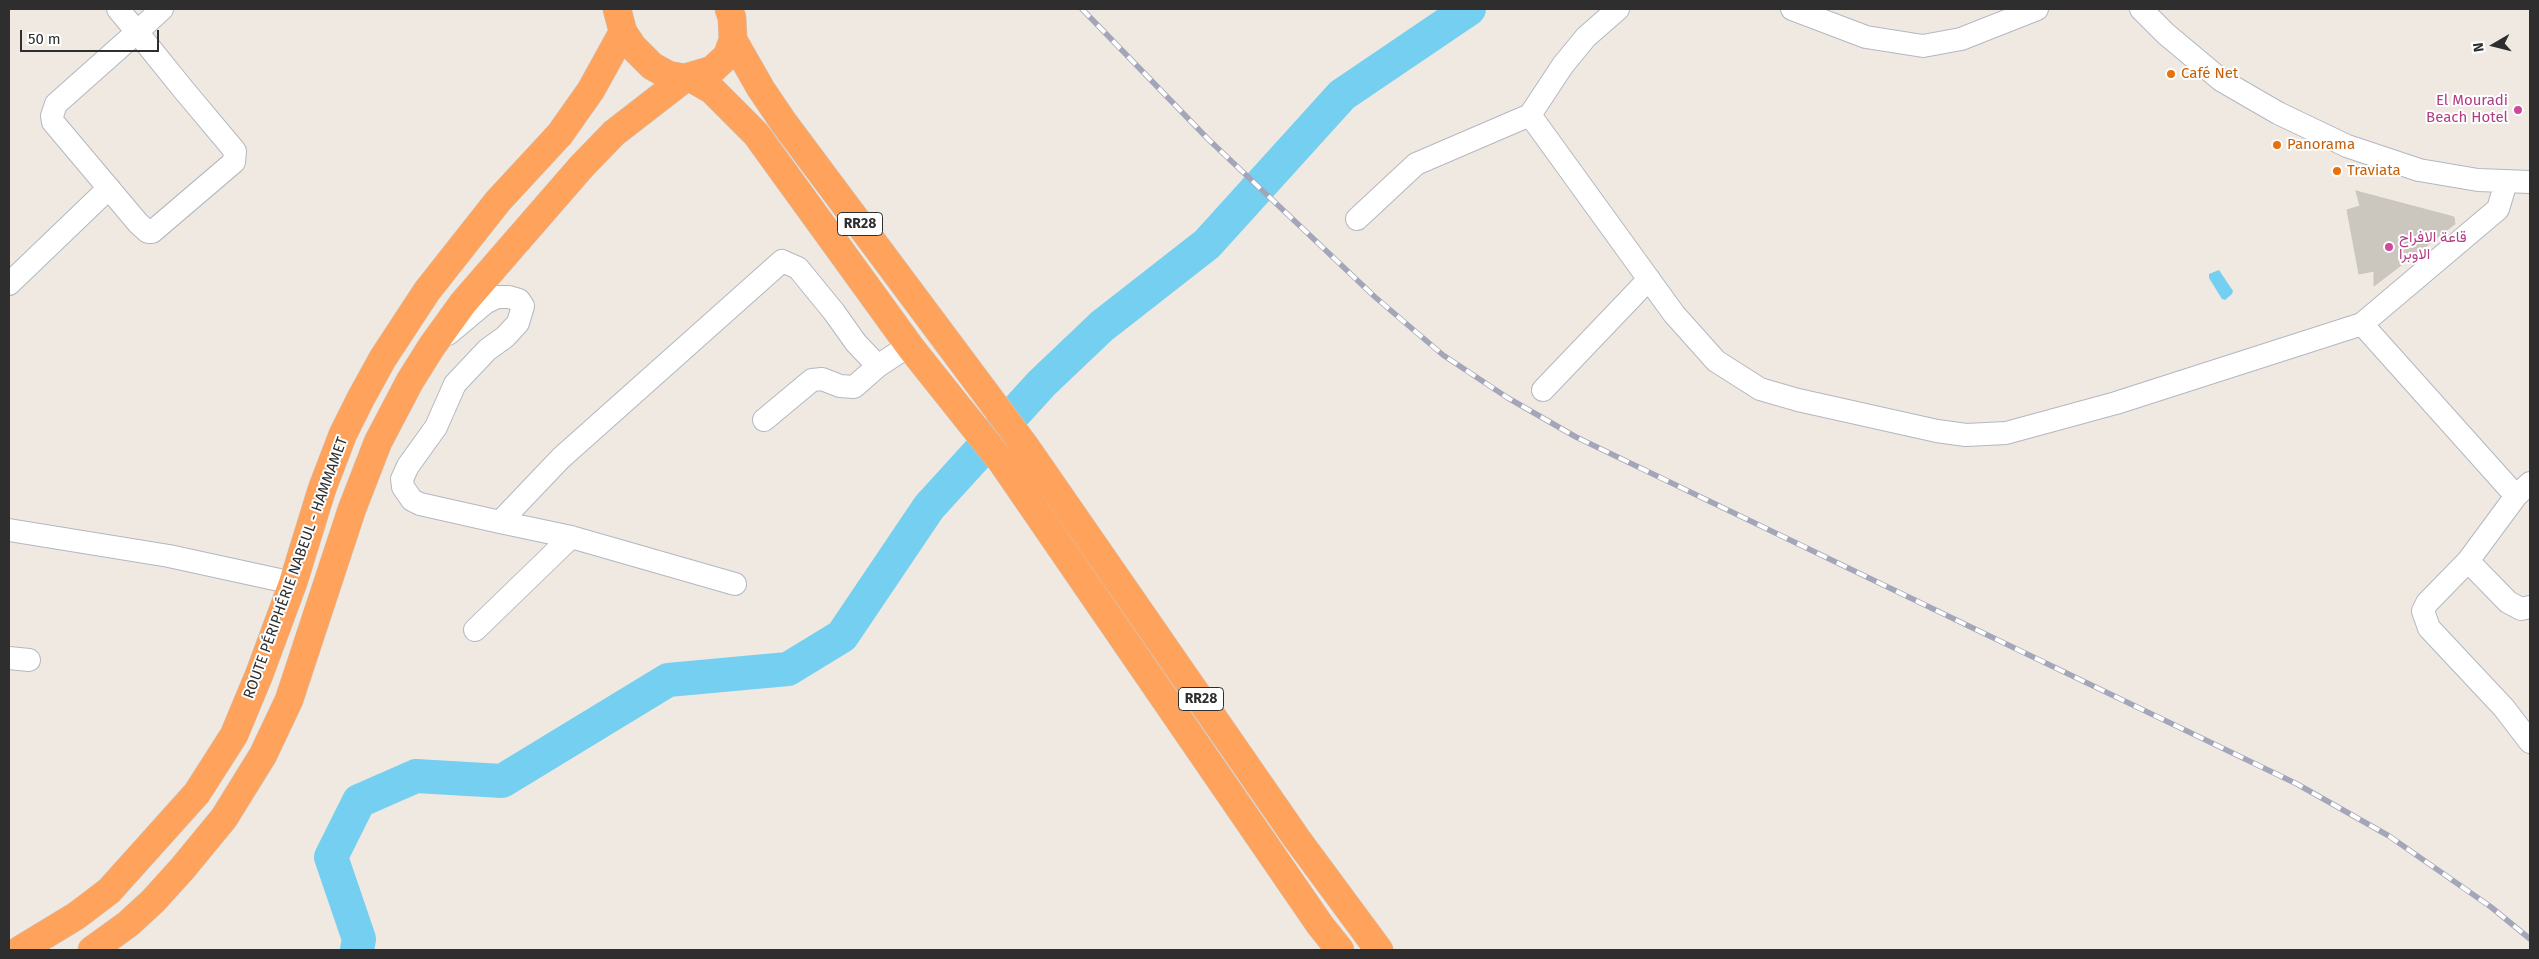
<!DOCTYPE html>
<html>
<head>
<meta charset="utf-8">
<style>
	body { margin:0 }
	#map { position:relative; width:2539px; height:959px; overflow:hidden; background:#efe9e1; font-family:"Fira Sans",sans-serif }
	canvas { display:block }
	.frame { position:absolute; inset:0; border:10px solid #2e2e2e; pointer-events:none }
	.north { position:absolute; left:2469px; top:20px; width:50px; height:50px; -webkit-text-stroke:4px #fff; paint-order:stroke; rotate:262deg; font-size:14px; font-weight:700; line-height:20px; text-align:center; color:#2e2e2e }
	.north::after { content:''; display:block; margin:auto; width:18px; height:22px; background:#2e2e2e; clip-path:polygon(50% 0,100% 100%,50% 72%,0 100%) }
	.scale { position:absolute; left:20px; top:30px; width:139px; height:22px; box-sizing:border-box; border:2px solid #2e2e2e; border-top:0; padding-left:6px; font-size:15px; line-height:18px; white-space:nowrap; color:#2e2e2e; -webkit-text-stroke:4px #fff; paint-order:stroke }
</style>
</head>
<body>
<div id="map">
<canvas width="2539" height="959"></canvas>
<div class="frame"></div>
<div class="north">N</div>
<div class="scale">50 m</div>
</div>
<script>
const ctx = document.querySelector('canvas').getContext('2d');
ctx.lineJoin = 'round';
function fillPath(path, color) { ctx.fillStyle = color; ctx.fill(path, 'evenodd'); }
const shape = rows => new Path2D(rows.map(r => 'M' + r).join(''));
function strokePath(path, color, width, dash) { ctx.strokeStyle = color; ctx.lineWidth = width; ctx.lineCap = dash ? 'butt' : 'round'; ctx.setLineDash(dash || []); ctx.stroke(path); }
function drawText(font, color, halo, rows, align = 'center') {
  ctx.font = font + ' "Fira Sans",Vazirmatn,sans-serif'; ctx.lineWidth = 4; ctx.setLineDash([]); ctx.textBaseline = 'middle'; ctx.strokeStyle = halo; ctx.fillStyle = color; for (const [text, x, y, turn = 0] of rows) {
    ctx.save(); ctx.translate(x, y); ctx.rotate((+turn || 0) * Math.PI / 180); ctx.textAlign = isNaN(turn) ? turn : align; if (halo) ctx.strokeText(text, 0, 0); ctx.fillText(text, 0, 0); ctx.restore();
  }
}
fillPath(shape([
	[2219,270,2233,291,2232,294,2225,300,2222,299,2209,278,2209,274]
]), '#75cff0');
strokePath(shape([
	[357,950,359,939,331,857,359,801,416,776,502,781,668,680,788,669,842,636,929,507,1042,383,1102,326,1207,244,1342,95,1469,9]
]), '#75cff0', 34);
const building = shape([
	[2356,191,2454,217,2455,224,2374,286,2374,271,2359,274,2347,210,2360,206,2356,191]
]);
fillPath(building, '#cbc7bf');
strokePath(building, '#cbc5ba', 1);
const minor = shape([
	[118,9,137,32,183,89,235,151,234,162,152,232,148,232,138,223,53,122,52,116,56,104,137,32,162,9],
	[1618,9,1586,37,1563,65,1530,115,1674,314,1716,361,1760,389,1798,400,1937,431,1966,435,2006,433,2116,403,2362,324,2498,209,2506,182],
	[1792,9,1866,37,1923,46,1961,39,2037,9],
	[2141,9,2166,34,2221,80,2278,113,2347,146,2419,170,2478,180,2530,182],
	[1357,219,1416,164,1530,115],
	[9,284,109,188],
	[2362,324,2516,496],
	[448,334,485,303,497,297,509,297,519,300,523,306,518,323,505,337,487,350,455,384,436,427,408,466,402,479,403,487,412,500,420,504,500,522,561,458,782,261,798,268,834,312,856,343,878,366,899,352,911,348],
	[1543,390,1649,279],
	[764,420,812,380,822,379,840,386,854,387,878,366],
	[2530,483,2516,496,2468,561,2427,603,2423,611,2429,628,2504,708,2530,742],
	[500,522,571,537,735,584],
	[9,530,169,556,293,583],
	[2468,561,2508,602,2521,609,2530,607],
	[475,630,571,537],
	[9,658,29,660]
]);
const highway = shape([
	[617,9,623,32,633,47,652,66,668,75,685,78,712,70,727,56,733,40,732,18,729,9],
	[733,40,761,89,784,123,1025,446,1297,839,1379,950],
	[691,78,712,90,756,134,911,348,1002,462,1320,925,1340,950],
	[20,950,76,916,109,891,197,793,234,735,259,675,293,583,322,489,343,434,361,398,383,358,427,291,498,201,560,134,591,90,623,32],
	[92,950,128,924,153,901,182,869,224,818,263,755,289,700,352,509,378,442,410,381,432,346,463,303,582,166,614,133,685,78]
]);
strokePath(minor, '#b4b7c1', 24);
strokePath(highway, '#c9c9c9', 29);
strokePath(minor, '#fff', 22);
strokePath(highway, '#ffa35c', 28);
const rail = shape([
	[1082,9,1208,139,1375,297,1443,355,1508,398,1576,437,2297,784,2389,836,2491,907,2530,939]
]);
strokePath(rail, '#a3a6b8', 5.5);
strokePath(rail, '#fff', 4, [11]);
for (const [x, y, r, color] of [
	[2171,74,5,"#e8710a"],
	[2518,110,5,"#d1479c"],
	[2277,145,5,"#e8710a"],
	[2337,171,5,"#e8710a"],
	[2389,247,5,"#d1479c"]
]) { const dot = new Path2D(); dot.arc(x, y, r, 0, 2 * Math.PI); ctx.fillStyle = color; ctx.fill(dot); strokePath(dot, '#fff', 2); }
for (const [x, y, w] of [
	[860,224,45],
	[1201,699,45]
]) { const box = new Path2D(); box.roundRect(x - w / 2, y - 11.5, w, 23, 4); ctx.fillStyle = '#fff'; ctx.fill(box); strokePath(box, '#2e2e2e', 1); }
drawText('bold 14px', '#2e2e2e', null, [
	["RR28",860,224],
	["RR28",1201,699]
]);
drawText('15px', '#c56008', '#fff', [
	["Café Net",2181,74],
	["Panorama",2287,145],
	["Traviata",2347,171]
], 'left');
drawText('15px', '#b23c85', '#fff', [
	["El Mouradi",2508,101],
	["Beach Hotel",2508,118],
	["قاعة الافراح",2399,238,"left"],
	["الاوبرا",2399,255,"left"]
], 'right');
drawText('15px', '#2e2e2e', '#fff', [
	["ROUTE PÉRIPHÉRIE NABEUL - HAMMAMET",296,568,-70]
]);
</script>
</body>
</html>
